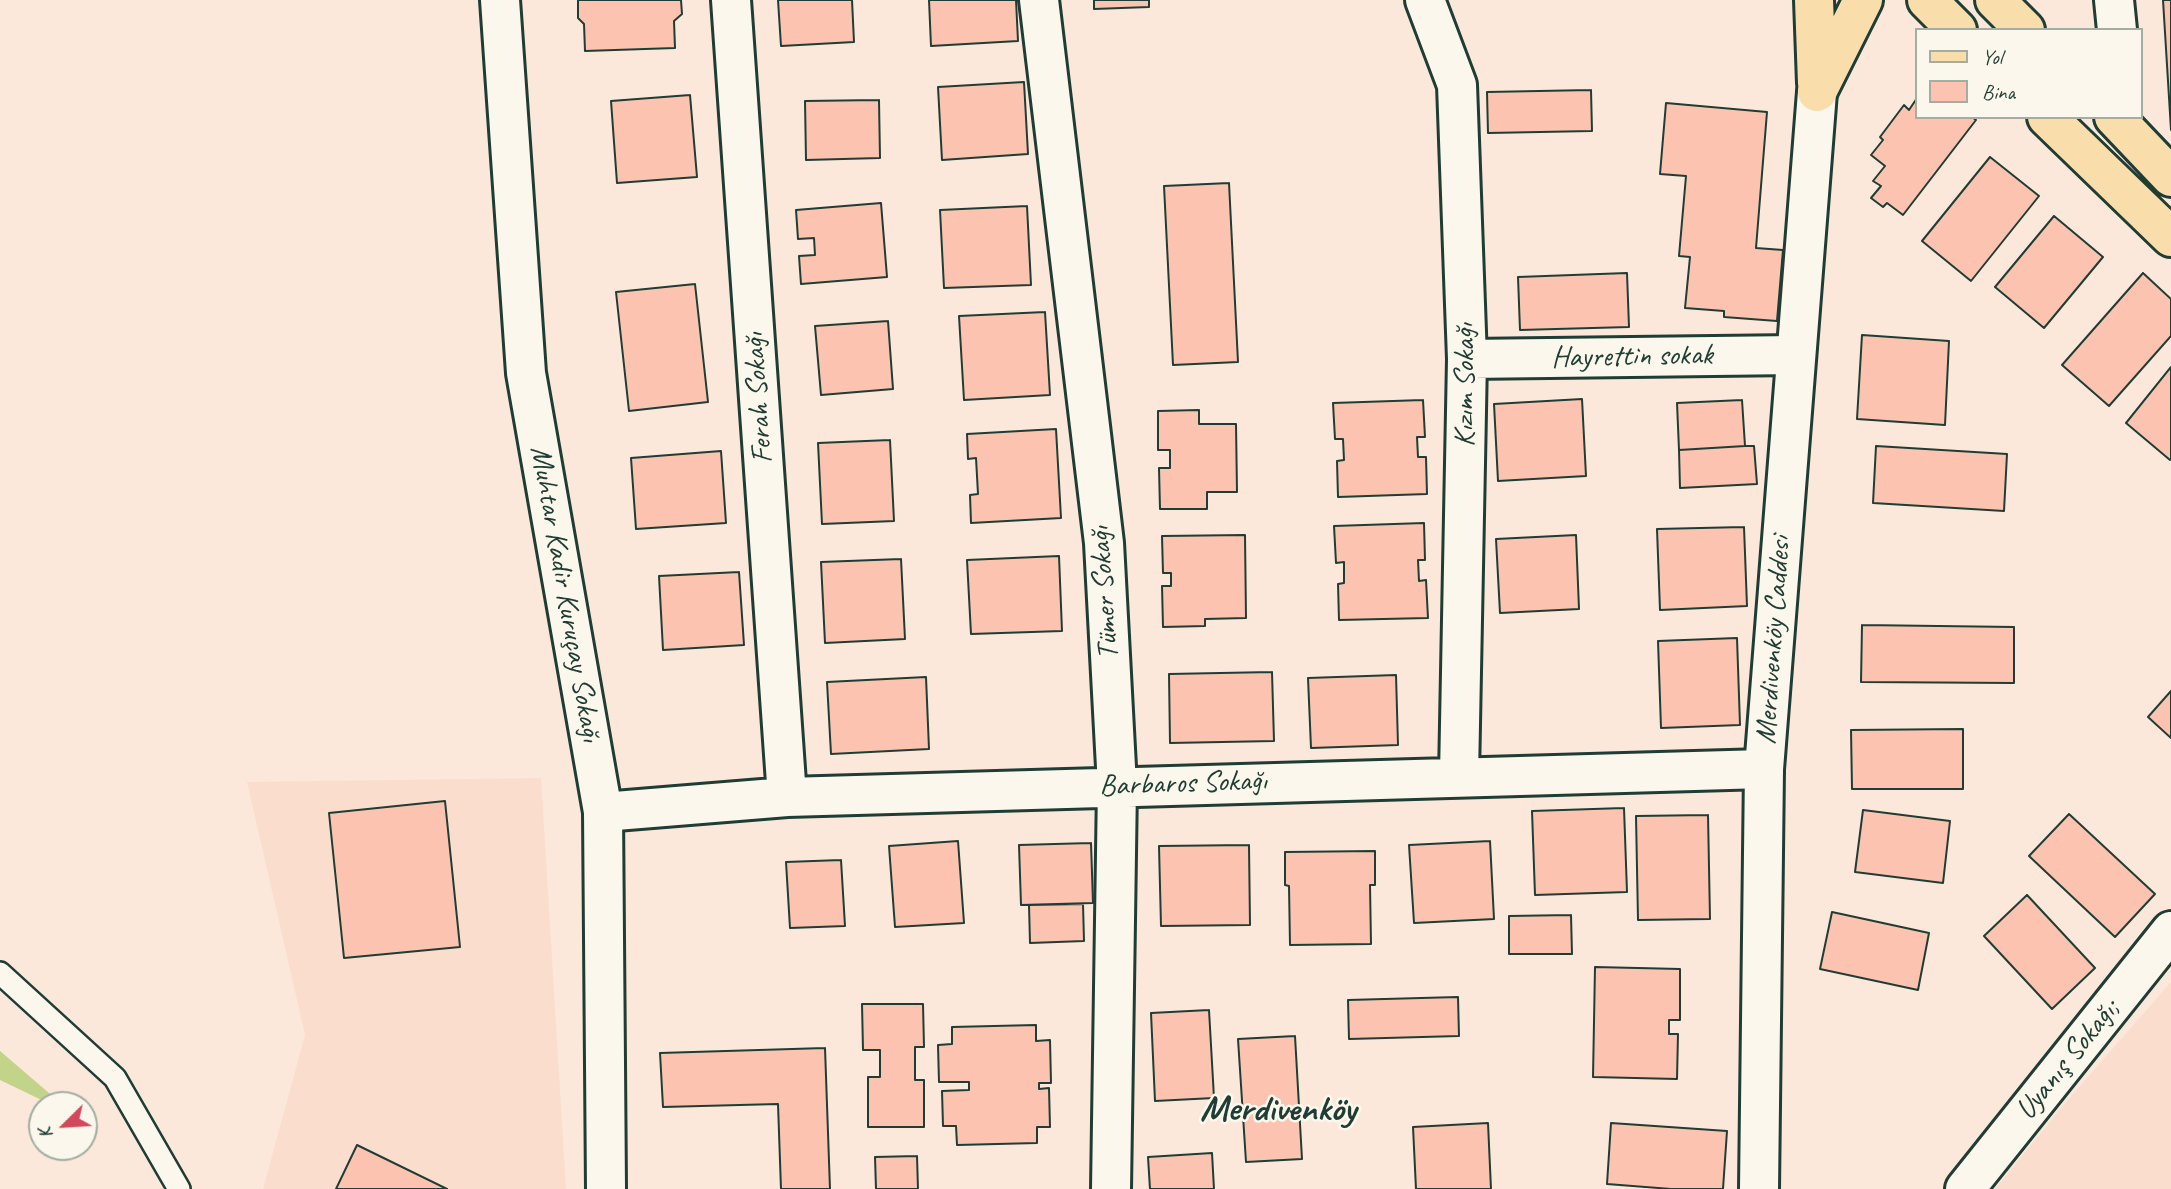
<!DOCTYPE html>
<html>
<head>
<meta charset="utf-8">
<style>
	body { margin:0 }
	#map { position:relative; width:2171px; height:1189px; overflow:hidden; background:#fbe8da; font-family:Caveat,sans-serif }
	canvas { display:block }
	.legend { position:absolute; left:1915px; top:28px; width:228px; height:91px; box-sizing:border-box; background:#fbf7ec; border:2px solid #a3ada2; margin:0; padding:9px 12px; list-style:none; font-size:21px; color:#1f3d34 }
	.legend li { display:flex; align-items:center; gap:14px; height:35px }
	.legend b { width:35px; border:2px solid #a3ada2 }
	.north { position:absolute; left:28px; top:1091px; width:70px; height:70px; box-sizing:border-box; background:#fbf7ec; border:2px solid #a3ada2; border-radius:50%; rotate:246deg; font-size:19px; font-weight:700; line-height:28px; text-align:center; color:#1f3d34 }
	.north::after { content:''; display:block; margin:auto; width:24px; height:32px; background:#d1495b; clip-path:polygon(50% 0,100% 100%,50% 72%,0 100%) }
</style>
</head>
<body>
<div id="map">
<canvas width="2171" height="1189"></canvas>
<ul class="legend">
<li><b style="height:9px;background:#f9deab"></b>Yol</li>
<li><b style="height:19px;background:#fcc4b0"></b>Bina</li>
</ul>
<div class="north">K</div>
</div>
<script>
const ctx = document.querySelector('canvas').getContext('2d');
ctx.lineJoin = 'round';
function fillPath(path, color) { ctx.fillStyle = color; ctx.fill(path, 'evenodd'); }
const shape = rows => new Path2D(rows.map(r => 'M' + r).join(''));
function strokePath(path, color, width, dash) { ctx.strokeStyle = color; ctx.lineWidth = width; ctx.lineCap = dash ? 'butt' : 'round'; ctx.setLineDash(dash || []); ctx.stroke(path); }
function drawText(font, color, halo, rows, align = 'center') {
  ctx.font = font + ' Caveat,sans-serif'; ctx.lineWidth = 5; ctx.setLineDash([]); ctx.textBaseline = 'middle'; ctx.strokeStyle = halo; ctx.fillStyle = color; for (const [text, x, y, turn = 0] of rows) {
    ctx.save(); ctx.translate(x, y); ctx.rotate((+turn || 0) * Math.PI / 180); ctx.textAlign = isNaN(turn) ? turn : align; if (halo) ctx.strokeText(text, 0, 0); ctx.fillText(text, 0, 0); ctx.restore();
  }
}
fillPath(shape([
	[541,778,566,1189,263,1189,305,1035,247,782],
	[2171,982,2171,1189,1995,1189,2066,1102]
]), '#fbddcd');
fillPath(shape([
	[0,1051,63,1105,52,1105,0,1080]
]), '#c1d489');
const building = shape([
	[578,0,681,0,682,14,674,21,675,48,585,51,584,24,578,18,578,0],
	[778,0,852,0,854,42,781,46,778,0],
	[929,0,1016,0,1018,41,931,46,929,0],
	[1094,0,1149,0,1149,7,1094,9,1094,0],
	[2163,0,2171,0,2171,130,2163,0],
	[1024,82,1028,154,942,160,938,87,1024,82],
	[1591,90,1592,131,1488,133,1487,92,1591,90],
	[690,95,697,177,617,183,611,101,690,95],
	[1917,98,1917,117,1972,117,1976,120,1903,215,1887,203,1883,207,1871,198,1881,186,1873,181,1885,166,1871,155,1883,140,1880,137,1904,105,1909,110,1917,98],
	[879,100,880,158,806,160,805,101,879,100],
	[1666,103,1767,112,1756,248,1783,250,1777,321,1724,317,1724,311,1685,308,1690,257,1679,256,1686,176,1660,174,1666,103],
	[1990,157,2039,196,1971,281,1922,241,1990,157],
	[1229,183,1238,362,1173,365,1164,186,1229,183],
	[881,203,887,277,801,284,799,256,815,255,814,238,798,239,796,210,881,203],
	[1027,206,1031,285,944,288,940,210,1027,206],
	[2054,216,2103,257,2044,328,1995,287,2054,216],
	[1627,273,1629,327,1520,330,1518,277,1627,273],
	[2143,273,2171,299,2171,336,2109,406,2062,365,2143,273],
	[695,284,708,402,629,411,616,292,695,284],
	[1045,312,1050,395,964,400,959,316,1045,312],
	[888,321,893,389,821,395,815,326,888,321],
	[1862,335,1949,341,1945,425,1857,419,1862,335],
	[2171,367,2171,459,2170,460,2126,423,2171,367],
	[1582,399,1586,476,1498,481,1494,404,1582,399],
	[1423,400,1425,437,1417,437,1418,457,1426,457,1427,494,1338,497,1337,461,1344,460,1343,439,1335,439,1333,403,1423,400],
	[1742,400,1745,446,1679,450,1677,403,1742,400],
	[1199,410,1199,424,1236,424,1237,492,1207,492,1207,509,1160,509,1159,468,1170,468,1170,450,1158,450,1158,411,1199,410],
	[1056,429,1061,518,971,523,970,495,978,494,976,458,968,459,967,434,1056,429],
	[890,440,894,521,822,524,818,443,890,440],
	[1745,446,1754,446,1757,484,1680,488,1679,450,1745,446],
	[1876,446,2007,454,2004,511,1873,503,1876,446],
	[721,451,726,523,636,529,631,458,721,451],
	[1424,523,1425,560,1418,560,1419,581,1426,580,1428,618,1339,620,1338,584,1344,583,1344,562,1336,563,1334,526,1424,523],
	[1744,527,1747,606,1660,610,1657,529,1744,527],
	[1245,535,1246,618,1205,619,1205,626,1163,627,1162,586,1171,586,1171,573,1163,573,1162,536,1245,535],
	[1576,535,1579,609,1500,613,1496,539,1576,535],
	[1059,556,1062,631,971,634,967,560,1059,556],
	[901,559,905,639,825,643,821,562,901,559],
	[739,572,744,645,663,650,659,576,739,572],
	[1862,625,2014,627,2014,683,1861,682,1862,625],
	[1737,638,1740,725,1661,728,1658,641,1737,638],
	[1272,672,1274,741,1170,743,1169,674,1272,672],
	[1396,675,1398,745,1311,748,1308,678,1396,675],
	[926,677,929,749,831,754,827,682,926,677],
	[2171,691,2171,738,2148,717,2171,691],
	[1963,729,1963,789,1852,789,1851,730,1963,729],
	[445,801,460,947,344,958,329,813,445,801],
	[1624,808,1627,892,1535,895,1532,811,1624,808],
	[1863,810,1950,821,1943,883,1855,872,1863,810],
	[2069,814,2155,894,2115,937,2029,856,2069,814],
	[1708,815,1710,919,1638,920,1636,816,1708,815],
	[958,841,964,923,895,927,889,846,958,841],
	[1490,841,1494,919,1414,923,1409,845,1490,841],
	[1091,843,1093,903,1021,905,1019,845,1091,843],
	[1249,845,1250,925,1161,926,1159,846,1249,845],
	[1375,851,1375,885,1370,885,1371,944,1290,945,1289,886,1285,885,1285,852,1375,851],
	[841,860,845,926,790,928,786,862,841,860],
	[2027,895,2095,968,2052,1009,1984,936,2027,895],
	[1083,904,1084,941,1030,943,1029,905,1083,904],
	[1832,912,1929,933,1918,990,1820,969,1832,912],
	[1571,915,1572,954,1509,954,1509,916,1571,915],
	[1595,967,1680,969,1680,1020,1669,1020,1669,1034,1678,1034,1677,1079,1593,1077,1595,967],
	[1458,997,1459,1036,1349,1039,1348,1000,1458,997],
	[862,1004,923,1004,924,1047,915,1047,915,1080,924,1080,924,1127,868,1127,868,1077,880,1077,880,1050,863,1050,862,1004],
	[1209,1010,1214,1098,1155,1101,1151,1013,1209,1010],
	[1036,1025,1036,1041,1050,1040,1051,1083,1039,1083,1039,1089,1049,1088,1050,1127,1037,1127,1037,1143,957,1145,956,1126,943,1126,942,1091,969,1090,969,1082,939,1082,938,1045,952,1044,952,1027,1036,1025],
	[1295,1036,1302,1159,1246,1162,1238,1039,1295,1036],
	[825,1048,830,1189,781,1189,778,1104,663,1107,660,1053,825,1048],
	[1488,1123,1491,1189,1416,1189,1413,1127,1488,1123],
	[1611,1123,1727,1131,1723,1189,1671,1189,1607,1184,1611,1123],
	[357,1145,447,1189,336,1189,357,1145],
	[1212,1153,1214,1189,1150,1189,1148,1157,1212,1153],
	[917,1156,918,1189,876,1189,875,1157,917,1156]
]);
fillPath(building, '#fcc4b0');
strokePath(building, '#1f3d34', 2);
const lane = shape([
	[0,973,115,1078,179,1189]
]);
const street = shape([
	[731,0,787,797],
	[1039,0,1104,543,1117,786,1111,1189],
	[1425,0,1457,85,1467,359,1459,776],
	[2114,0,2117,30],
	[1467,359,1796,355],
	[603,812,787,797,1764,769]
]);
const secondary = shape([
	[500,0,526,373,603,812,606,1189],
	[1759,1189,1764,769,1817,92],
	[1965,1189,2171,931]
]);
const primary = shape([
	[1814,0,1817,83],
	[1927,0,1957,30],
	[1995,0,2025,30],
	[1817,92,1863,0],
	[2047,117,2171,237],
	[2114,117,2171,177]
]);
strokePath(lane, '#1f3d34', 26);
strokePath(street, '#1f3d34', 44);
strokePath(secondary, '#1f3d34', 44);
strokePath(primary, '#1f3d34', 44);
strokePath(lane, '#fbf7ec', 21);
strokePath(street, '#fbf7ec', 38);
strokePath(secondary, '#fbf7ec', 38);
strokePath(primary, '#f9deab', 38);
drawText('30px', '#1f3d34', '#fbf7ec', [
	["Hayrettin sokak",1632,357,-1],
	["Kızım Sokağı",1465,385,-90],
	["Ferah Sokağı",759,398,-94],
	["Tümer Sokağı",1105,593,-94],
	["Muhtar Kadir Kuruçay Sokağı",565,594,80],
	["Merdivenköy Caddesi",1774,640,-86],
	["Barbaros Sokağı",1183,784,-2],
	["Uyanış Sokağı;",2068,1060,-51]
]);
drawText('bold 37px', '#1f3d34', '#fbf7ec', [
	["Merdivenköy",1278,1110]
]);
</script>
</body>
</html>
